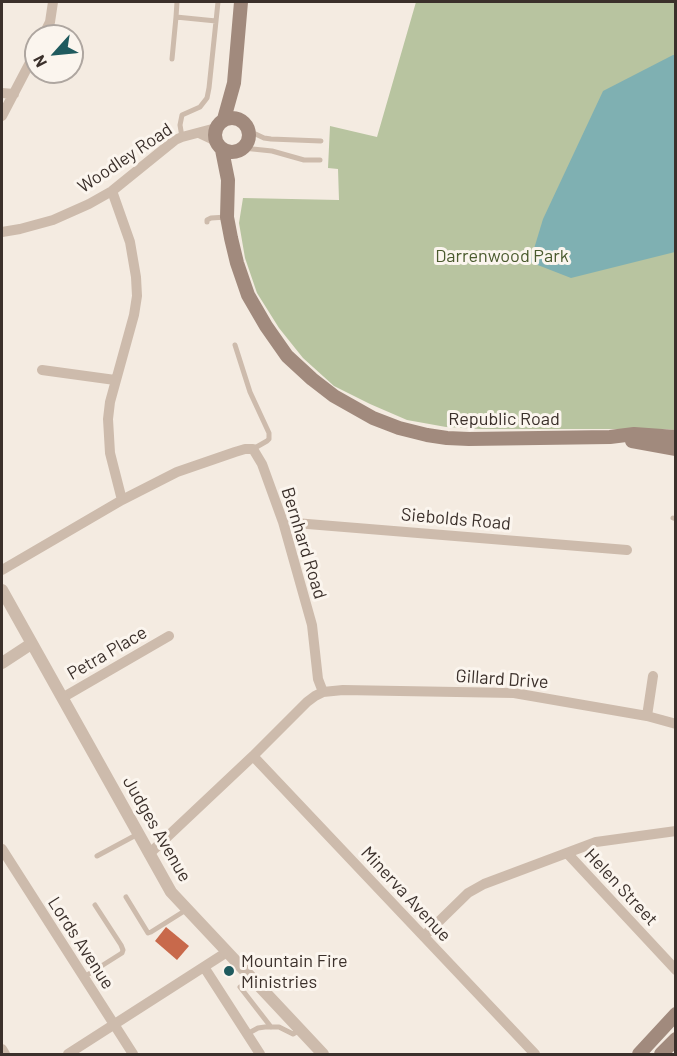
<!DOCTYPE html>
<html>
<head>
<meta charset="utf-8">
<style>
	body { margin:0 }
	#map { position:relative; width:677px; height:1056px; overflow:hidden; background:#f4ebe1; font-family:Barlow,sans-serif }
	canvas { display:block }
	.frame { position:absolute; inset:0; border:3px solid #3b302b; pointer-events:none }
	.north { position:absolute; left:24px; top:24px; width:60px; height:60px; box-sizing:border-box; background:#fbf5ee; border:2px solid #aea6a0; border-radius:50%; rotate:243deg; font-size:16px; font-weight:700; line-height:24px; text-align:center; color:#3b302b }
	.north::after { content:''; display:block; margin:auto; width:21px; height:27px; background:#1f5a5e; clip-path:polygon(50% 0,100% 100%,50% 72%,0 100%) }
</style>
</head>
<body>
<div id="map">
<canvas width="677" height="1056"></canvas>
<div class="frame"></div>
<div class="north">N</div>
</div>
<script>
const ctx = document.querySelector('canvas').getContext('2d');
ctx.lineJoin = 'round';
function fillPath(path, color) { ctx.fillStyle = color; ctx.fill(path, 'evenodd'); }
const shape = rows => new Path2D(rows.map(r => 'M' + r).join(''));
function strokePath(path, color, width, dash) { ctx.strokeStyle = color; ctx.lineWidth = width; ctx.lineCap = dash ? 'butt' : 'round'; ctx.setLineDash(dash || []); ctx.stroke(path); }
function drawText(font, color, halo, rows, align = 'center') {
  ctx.font = font + ' Barlow,sans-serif'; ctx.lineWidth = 6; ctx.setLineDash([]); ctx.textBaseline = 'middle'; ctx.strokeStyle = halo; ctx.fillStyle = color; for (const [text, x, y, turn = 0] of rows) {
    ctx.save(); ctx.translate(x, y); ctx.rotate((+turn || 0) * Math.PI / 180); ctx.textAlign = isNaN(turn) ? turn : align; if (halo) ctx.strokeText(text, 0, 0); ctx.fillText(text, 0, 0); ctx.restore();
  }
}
fillPath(shape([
	[416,2,675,2,675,430,665,429,480,429,446,427,407,420,370,404,334,386,303,358,279,328,257,293,245,258,239,223,243,198,339,200,338,169,328,168,330,126,377,137]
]), '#b8c4a0');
fillPath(shape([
	[673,55,676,55,675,252,571,278,530,262,543,219,603,91]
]), '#7fb0b2');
fillPath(shape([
	[166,927,189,946,177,960,155,941]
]), '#c8694b');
strokePath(shape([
	[177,2,176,17,216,21],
	[172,59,176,17],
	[249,131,264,138,271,139,321,141],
	[182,137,180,125,182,115,200,107,207,98,209,88,218,2],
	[243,148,272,151,304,160,320,160],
	[207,222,207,220,211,218,227,217],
	[235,345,250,392,269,433,269,439,267,441,253,449],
	[673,518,676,519],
	[97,856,138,834],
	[126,897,148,933,151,932,186,910],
	[84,977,122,953,123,950,121,945,95,905],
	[240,987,271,1027],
	[247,1034,258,1028,265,1027,279,1027,293,1034,300,1030]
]), '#cdbbac', 5);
strokePath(shape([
	[43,36,50,22,53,2],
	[2,93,14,94],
	[2,116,36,51],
	[199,133,216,141],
	[112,191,130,242,136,277,137,296,134,315,110,402,108,419,110,453,122,500],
	[2,232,20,229,53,220,89,204,112,191,175,140,182,137,216,128],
	[42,370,115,380],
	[283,522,627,550],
	[2,570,122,500,177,472,235,452,245,449,253,449,262,464,283,522,312,625,318,679,323,692],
	[62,698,169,636],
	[647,716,653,676],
	[253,756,535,1054],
	[2,849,133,1054],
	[567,853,676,970],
	[149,854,253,756,307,702,315,696,323,692,343,690,514,693,647,716,676,724],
	[424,936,468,893,484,884,596,842,676,831],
	[204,967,260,1054],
	[2,1049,5,1054],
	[68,1054,227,952]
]), '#cdbbac', 10);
strokePath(shape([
	[2,590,171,892,323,1054],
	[2,663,31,644]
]), '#cdbbac', 12);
strokePath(shape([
	'215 135a17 17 0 1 1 34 0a17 17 0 1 1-34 0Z',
	[224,119,234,83,241,2],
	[222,150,228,180,227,217,231,238,237,263,248,295,266,326,287,356,312,379,334,396,373,418,399,428,427,435,447,438,469,439,610,437,634,434,676,437],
	[632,441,676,449],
	[639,1054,676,1014],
	[661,1054,676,1039]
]), '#a18a7d', 14);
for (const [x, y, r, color] of [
	[229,971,6,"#1f5a5e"]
]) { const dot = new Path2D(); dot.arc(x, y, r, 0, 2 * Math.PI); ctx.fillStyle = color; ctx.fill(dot); strokePath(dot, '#fbf5ee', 2); }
drawText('18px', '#3b302b', '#fbf5ee', [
	["Woodley Road",125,158,-34],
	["Republic Road",504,419],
	["Siebolds Road",456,519,5],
	["Bernhard Road",304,543,73],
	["Petra Place",107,653,-30],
	["Gillard Drive",502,679,4],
	["Judges Avenue",157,829,60],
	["Helen Street",621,887,47],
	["Minerva Avenue",406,894,47],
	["Lords Avenue",81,943,57]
]);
drawText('18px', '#4a5a2e', '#fbf5ee', [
	["Darrenwood Park",502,256]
]);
drawText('18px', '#3b302b', '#fbf5ee', [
	["Mountain Fire",241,961],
	["Ministries",241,982]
], 'left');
</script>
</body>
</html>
